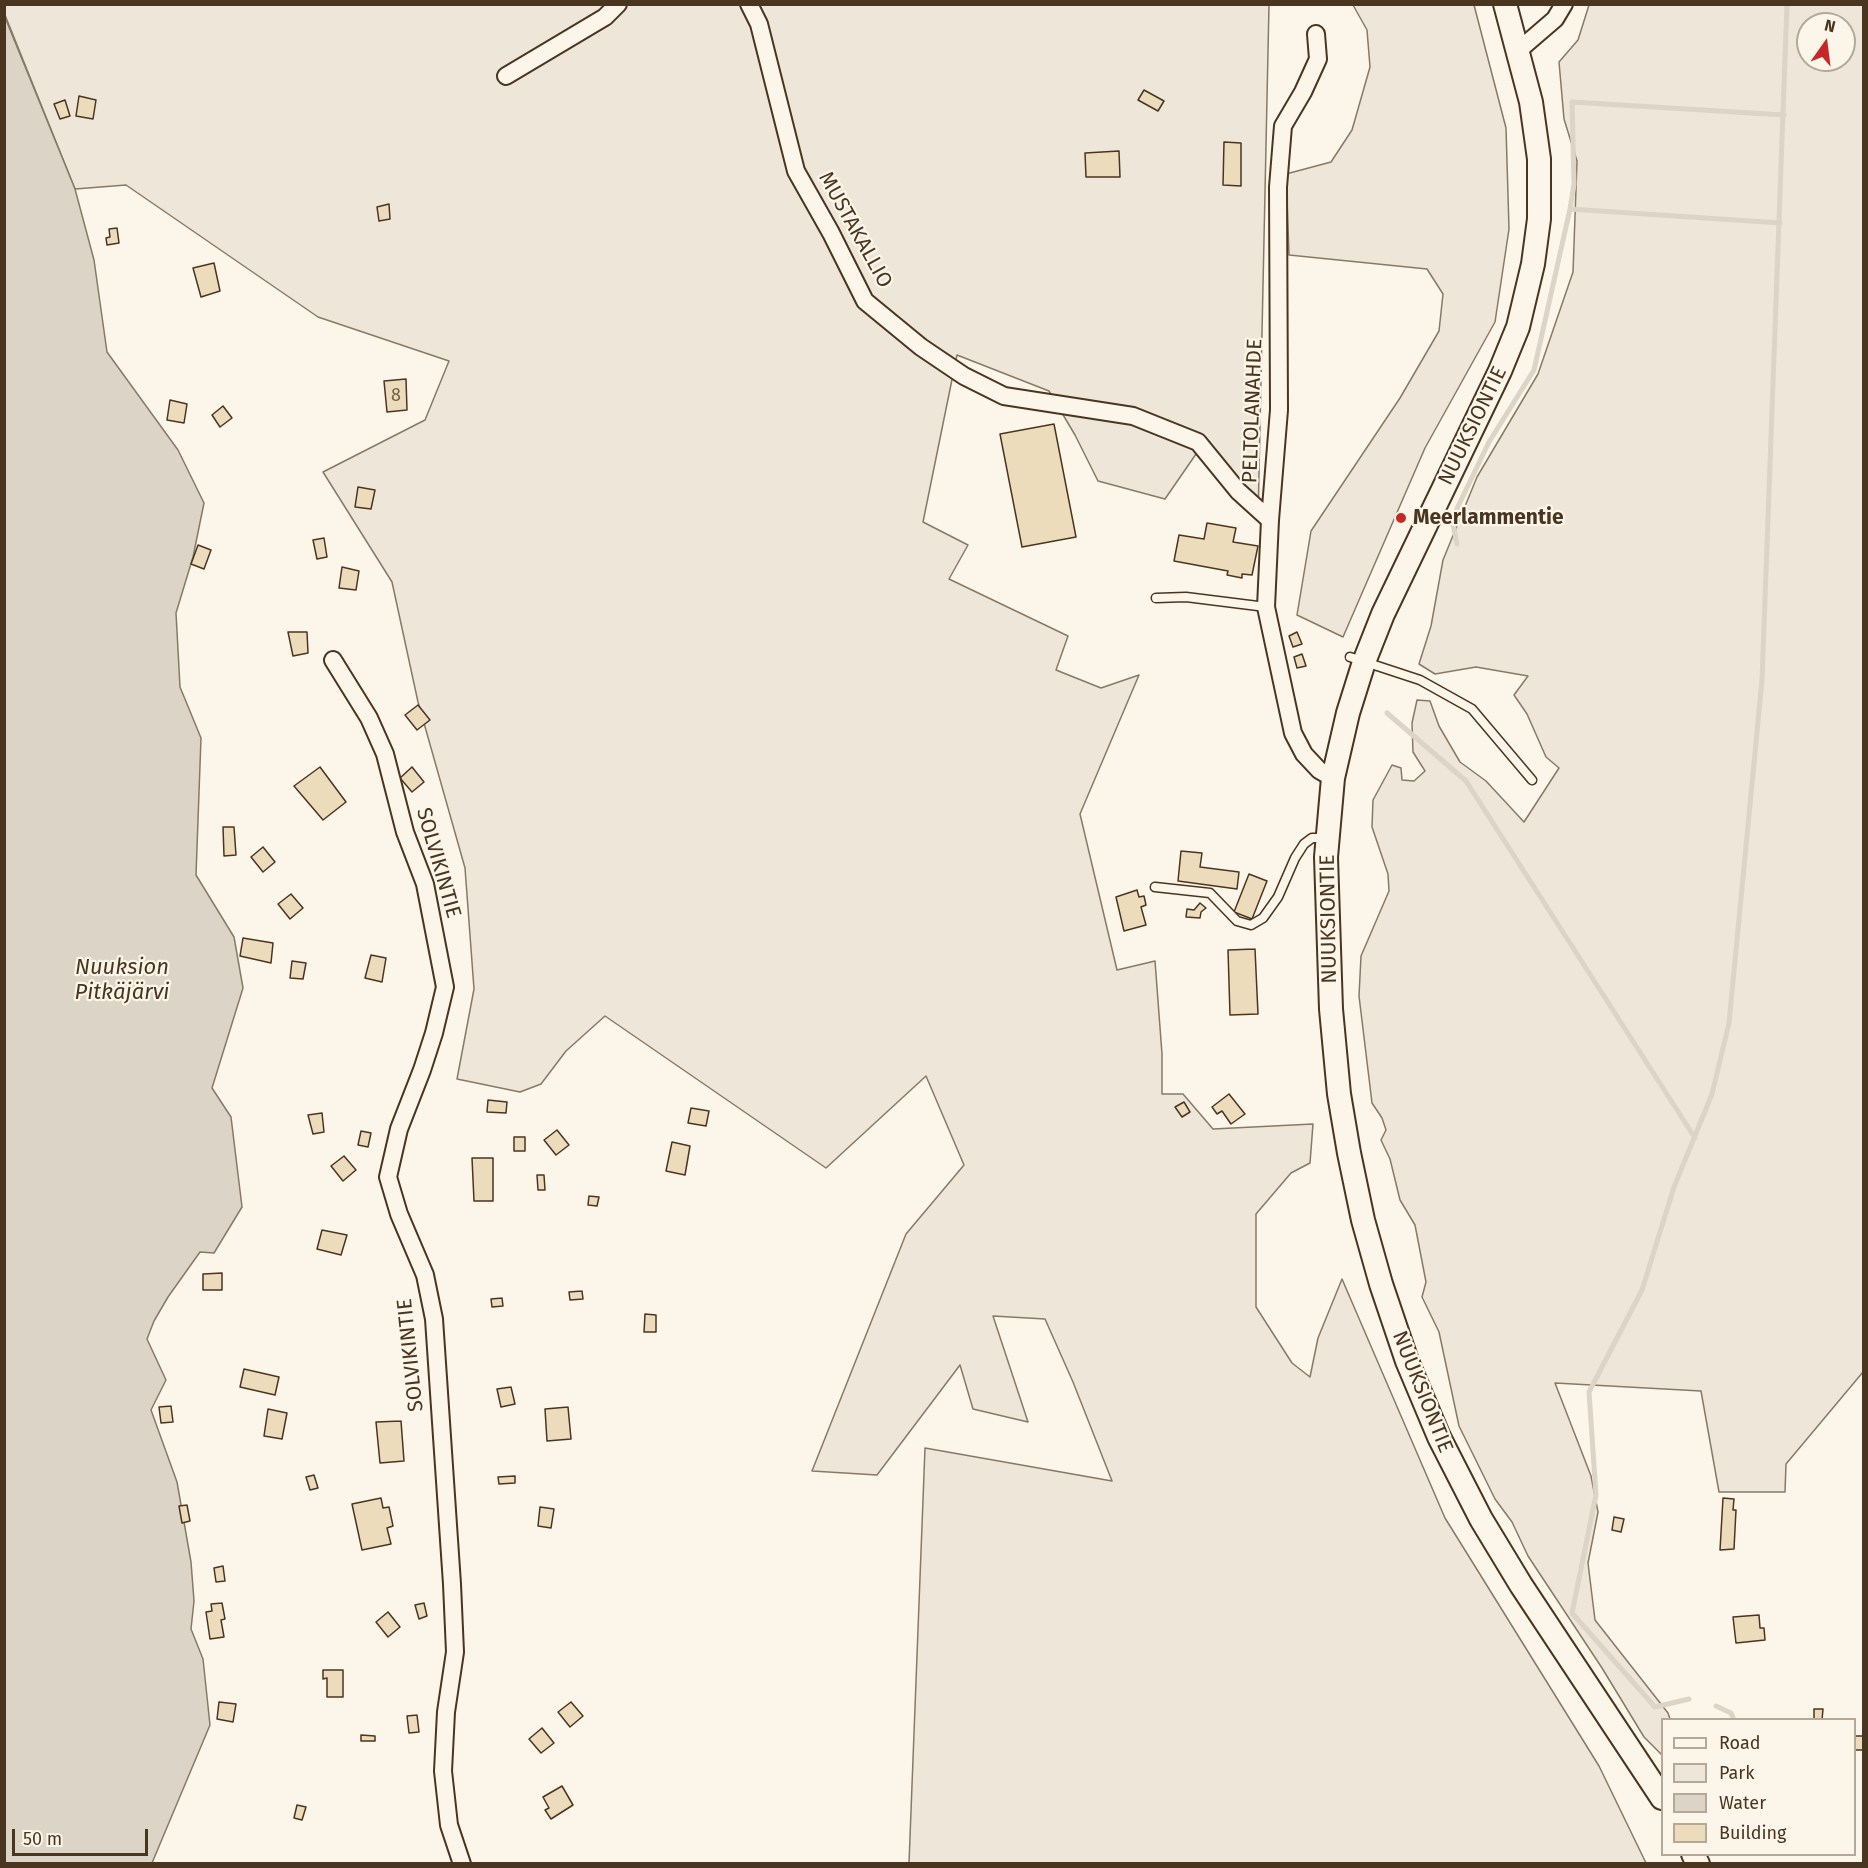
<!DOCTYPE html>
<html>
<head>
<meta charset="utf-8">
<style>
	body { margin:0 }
	#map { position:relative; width:1868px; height:1868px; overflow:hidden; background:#fbf6e9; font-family:"Fira Sans",sans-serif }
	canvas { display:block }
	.frame { position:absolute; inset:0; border:6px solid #4a3520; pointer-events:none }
	.legend { position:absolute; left:1661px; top:1718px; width:195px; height:138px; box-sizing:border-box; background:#fbf6e9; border:2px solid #b4a999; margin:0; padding:8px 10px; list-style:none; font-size:18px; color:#4a3520 }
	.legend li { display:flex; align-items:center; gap:12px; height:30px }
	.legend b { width:30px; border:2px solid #b4a999 }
	.north { position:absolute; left:1796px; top:12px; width:60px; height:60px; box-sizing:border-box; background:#fbf6e9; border:2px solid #b4a999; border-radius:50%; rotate:14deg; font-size:16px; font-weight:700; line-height:24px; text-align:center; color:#4a3520 }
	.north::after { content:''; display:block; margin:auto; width:21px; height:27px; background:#c62828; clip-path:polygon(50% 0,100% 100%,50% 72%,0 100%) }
	.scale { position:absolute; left:12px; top:1829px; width:136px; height:27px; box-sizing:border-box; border:3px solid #4a3520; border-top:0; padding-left:8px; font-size:18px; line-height:21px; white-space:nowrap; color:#4a3520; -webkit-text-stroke:4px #fbf6e9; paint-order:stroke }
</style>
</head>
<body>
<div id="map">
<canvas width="1868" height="1868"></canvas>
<div class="frame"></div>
<ul class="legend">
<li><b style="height:8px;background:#fbf6e9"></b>Road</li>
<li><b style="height:16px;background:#ede6d9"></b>Park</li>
<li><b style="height:16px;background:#dcd4c6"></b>Water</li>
<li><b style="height:16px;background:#ecdcbc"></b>Building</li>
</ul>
<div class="north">N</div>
<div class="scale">50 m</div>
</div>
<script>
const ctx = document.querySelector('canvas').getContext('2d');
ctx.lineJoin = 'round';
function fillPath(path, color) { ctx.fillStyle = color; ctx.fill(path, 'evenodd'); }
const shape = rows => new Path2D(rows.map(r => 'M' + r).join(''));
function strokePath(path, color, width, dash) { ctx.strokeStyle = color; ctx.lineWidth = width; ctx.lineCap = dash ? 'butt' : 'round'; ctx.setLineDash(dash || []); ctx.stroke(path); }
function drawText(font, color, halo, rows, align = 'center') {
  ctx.font = font + ' "Fira Sans",sans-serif'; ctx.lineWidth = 4.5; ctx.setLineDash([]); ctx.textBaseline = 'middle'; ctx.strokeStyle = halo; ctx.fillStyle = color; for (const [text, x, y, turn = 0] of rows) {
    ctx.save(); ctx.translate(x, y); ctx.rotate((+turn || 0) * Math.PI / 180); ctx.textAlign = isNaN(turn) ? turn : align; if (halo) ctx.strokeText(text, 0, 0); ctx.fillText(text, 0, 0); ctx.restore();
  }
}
const green = shape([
	[5,4,1269,5,1258,520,1196,454,1165,499,1098,481,1075,435,1049,391,957,355,923,522,968,545,949,579,1068,636,1056,670,1101,688,1139,675,1080,814,1117,970,1155,961,1162,1054,1162,1094,1183,1094,1213,1129,1313,1124,1310,1163,1291,1173,1256,1214,1256,1307,1292,1363,1310,1377,1318,1338,1342,1279,1445,1518,1599,1766,1646,1863,909,1863,925,1448,1112,1481,1073,1382,1045,1319,993,1316,1028,1422,973,1409,960,1365,877,1475,812,1471,906,1234,964,1165,926,1076,826,1168,605,1016,566,1051,541,1084,520,1092,457,1079,474,989,465,868,418,702,392,582,323,472,425,420,449,361,318,317,126,185,75,189,5,15,5,4],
	[1353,5,1474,5,1506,128,1509,229,1495,322,1425,448,1343,637,1297,615,1311,531,1400,398,1439,331,1443,294,1427,269,1289,255,1286,174,1331,162,1352,130,1370,67,1367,30,1353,5],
	[1589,5,1864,5,1863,1372,1786,1464,1785,1492,1719,1492,1701,1391,1555,1383,1591,1476,1598,1512,1588,1563,1595,1620,1668,1713,1670,1719,1662,1720,1662,1755,1644,1737,1602,1668,1528,1556,1512,1522,1495,1499,1459,1426,1439,1332,1422,1297,1426,1282,1415,1225,1400,1200,1390,1159,1381,1140,1386,1130,1382,1118,1372,1103,1359,996,1361,956,1389,891,1388,874,1372,827,1373,800,1392,765,1401,768,1402,780,1414,781,1425,771,1413,752,1412,723,1417,700,1430,701,1439,726,1460,762,1486,781,1524,822,1559,768,1546,757,1527,714,1514,695,1528,676,1476,667,1435,674,1419,664,1431,626,1443,560,1477,477,1538,374,1573,272,1577,161,1564,119,1559,62,1578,40,1589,5],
	[1808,24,1844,24,1844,60,1808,60,1808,24]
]);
fillPath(green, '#ede6d9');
strokePath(green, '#887966', 1.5);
const water = shape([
	[4,15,75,189,94,260,107,352,178,450,204,503,193,557,176,613,180,687,201,738,196,875,234,937,243,988,212,1088,231,1117,242,1207,214,1253,200,1252,168,1297,154,1321,147,1339,166,1380,151,1410,177,1482,191,1562,194,1601,191,1629,203,1659,210,1725,152,1863,5,1863,4,15]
]);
fillPath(water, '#dcd4c6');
strokePath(water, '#887966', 1.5);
strokePath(shape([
	[1570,209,1780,223],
	[1457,544,1452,519,1489,442,1534,370,1570,209,1574,184,1572,102,1784,115],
	[1387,713,1466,781,1695,1138],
	[1689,1699,1655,1707,1572,1613,1596,1495,1589,1392,1642,1290,1674,1187,1712,1094,1729,1023,1762,680,1787,4],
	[1716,1706,1731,1713,1734,1720]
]), '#dcd4c6', 5);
const building = shape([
	[1144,90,1164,101,1158,111,1138,100,1144,90],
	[79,96,96,100,93,119,76,116,79,96],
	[65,100,70,116,60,119,54,104,65,100],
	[1224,142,1241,143,1241,186,1223,185,1224,142],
	[1119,151,1120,177,1086,177,1085,153,1119,151],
	[389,204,390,219,379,221,377,207,389,204],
	[117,228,119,243,107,245,106,238,110,237,109,229,117,228],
	[214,263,220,291,201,297,193,268,214,263],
	[406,379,407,410,387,412,384,381,406,379],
	[170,400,187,404,184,423,167,420,170,400],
	[223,406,232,418,220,427,212,415,223,406],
	[1054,424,1076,537,1022,547,1000,434,1054,424],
	[358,487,375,490,371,509,355,507,358,487],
	[1207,523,1236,528,1233,542,1258,546,1252,575,1242,574,1242,578,1227,575,1228,571,1174,561,1179,535,1204,539,1207,523],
	[324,538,327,557,317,559,313,540,324,538],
	[198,545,211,550,204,569,191,564,198,545],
	[342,567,359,571,356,590,339,588,342,567],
	[288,632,307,632,308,653,293,656,288,632],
	[1297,632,1302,644,1293,647,1289,636,1297,632],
	[1302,654,1306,666,1297,668,1294,657,1302,654],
	[418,705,430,720,417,730,405,715,418,705],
	[320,767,346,802,323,820,294,786,320,767],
	[412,767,424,782,412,792,400,778,412,767],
	[223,827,234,827,236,855,224,856,223,827],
	[263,847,275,862,263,872,251,857,263,847],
	[1181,851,1202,853,1200,867,1239,872,1237,889,1178,881,1181,851],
	[1249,874,1267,881,1252,919,1234,912,1249,874],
	[1137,890,1139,897,1144,896,1146,905,1141,907,1146,925,1124,931,1116,897,1137,890],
	[291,894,303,908,290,919,278,904,291,894],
	[1200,903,1206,908,1201,912,1200,918,1186,917,1187,909,1194,910,1200,903],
	[243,938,273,943,271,963,240,956,243,938],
	[1255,949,1258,1014,1230,1015,1228,950,1255,949],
	[371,955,386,958,382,982,365,978,371,955],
	[292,961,306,963,303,979,290,978,292,961],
	[1229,1094,1245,1114,1231,1124,1222,1111,1217,1114,1212,1107,1229,1094],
	[488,1100,507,1102,506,1113,487,1112,488,1100],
	[1184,1102,1190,1112,1182,1117,1175,1107,1184,1102],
	[691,1108,709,1111,706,1126,688,1123,691,1108],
	[322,1113,324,1132,313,1134,308,1115,322,1113],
	[557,1130,569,1145,556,1155,544,1140,557,1130],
	[361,1131,371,1133,368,1147,358,1145,361,1131],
	[514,1137,525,1137,525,1151,514,1151,514,1137],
	[672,1142,690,1146,685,1175,666,1171,672,1142],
	[344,1156,356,1170,343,1181,331,1166,344,1156],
	[472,1158,493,1158,493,1201,474,1201,472,1158],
	[537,1175,544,1175,545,1190,538,1190,537,1175],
	[589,1196,599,1197,597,1206,588,1205,589,1196],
	[322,1230,347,1235,341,1255,317,1249,322,1230],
	[222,1273,222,1290,203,1290,203,1274,222,1273],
	[582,1291,583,1299,570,1300,569,1292,582,1291],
	[502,1298,503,1306,492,1307,491,1299,502,1298],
	[645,1314,656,1315,656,1332,644,1332,645,1314],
	[244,1369,279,1377,275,1395,240,1387,244,1369],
	[511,1387,515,1404,501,1407,497,1389,511,1387],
	[171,1406,173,1422,161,1423,159,1407,171,1406],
	[568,1407,571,1439,547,1441,545,1409,568,1407],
	[268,1409,287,1413,282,1439,264,1436,268,1409],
	[401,1421,404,1461,380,1463,376,1422,401,1421],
	[314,1475,318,1488,310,1490,306,1477,314,1475],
	[515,1476,515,1483,499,1484,498,1477,515,1476],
	[381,1498,383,1508,389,1507,393,1526,387,1528,391,1544,362,1550,352,1504,381,1498],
	[1723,1498,1734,1499,1733,1510,1736,1510,1734,1549,1720,1550,1723,1498],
	[187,1505,190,1521,182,1523,179,1506,187,1505],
	[540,1507,554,1509,551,1528,538,1526,540,1507],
	[1614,1517,1624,1519,1621,1532,1612,1530,1614,1517],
	[223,1566,225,1581,216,1582,214,1568,223,1566],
	[222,1603,225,1619,221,1620,224,1637,210,1639,206,1612,212,1611,211,1604,222,1603],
	[424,1603,427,1616,419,1619,415,1605,424,1603],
	[388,1612,400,1627,388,1637,376,1622,388,1612],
	[1759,1615,1760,1628,1764,1628,1765,1640,1736,1643,1733,1617,1759,1615],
	[323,1670,343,1670,343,1697,327,1697,327,1678,323,1679,323,1670],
	[219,1702,236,1704,233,1722,217,1719,219,1702],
	[571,1702,583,1716,570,1727,558,1712,571,1702],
	[1814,1709,1823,1709,1822,1720,1814,1720,1814,1709],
	[417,1715,419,1732,409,1733,407,1716,417,1715],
	[542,1728,554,1743,541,1753,529,1739,542,1728],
	[361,1735,375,1736,375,1741,361,1741,361,1735],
	[1854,1736,1864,1736,1864,1750,1854,1750,1854,1736],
	[562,1786,573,1805,551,1819,545,1810,549,1808,543,1797,562,1786],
	[297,1805,306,1807,302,1820,294,1818,297,1805]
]);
fillPath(building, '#ecdcbc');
strokePath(building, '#4a3520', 1.5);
const lane = shape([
	[1156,598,1186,597,1266,607],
	[1350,657,1420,680,1472,709,1532,780],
	[1155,887,1210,893,1237,921,1251,925,1263,918,1278,897,1295,858,1304,844,1312,838,1327,838]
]);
const street = shape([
	[749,4,759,24,796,171,831,233,865,301,921,347,964,376,1004,396,1133,416,1198,442,1238,491,1270,520],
	[1316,34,1318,59,1303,92,1283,126,1278,187,1279,410,1270,520,1266,607,1293,733,1304,754,1319,770,1333,778],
	[1519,50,1555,19,1564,4],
	[506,76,605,17,618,4],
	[333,660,369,718,385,754,405,832,425,884,445,987,434,1033,422,1070,399,1129,388,1177,399,1214,425,1275,434,1319,452,1584,455,1652,446,1712,443,1771,449,1825,462,1864]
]);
const secondary = shape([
	[1505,4,1531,102,1539,159,1539,219,1533,264,1518,327,1500,371,1383,614,1364,662,1348,713,1333,778,1326,857,1331,1009,1339,1094,1349,1153,1363,1220,1381,1284,1407,1361,1439,1437,1481,1519,1521,1585,1662,1798],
	[1693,1854,1698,1864]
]);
strokePath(lane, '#4a3520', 11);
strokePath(street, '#4a3520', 20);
strokePath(secondary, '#4a3520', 26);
strokePath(lane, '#fbf6e9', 8);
strokePath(street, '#fbf6e9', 16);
strokePath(secondary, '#fbf6e9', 22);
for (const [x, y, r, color] of [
	[1401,518,6,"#c62828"]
]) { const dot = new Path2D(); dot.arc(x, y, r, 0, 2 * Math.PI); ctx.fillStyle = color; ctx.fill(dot); strokePath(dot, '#fbf6e9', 2); }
drawText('18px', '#725f47', null, [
	["8",396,396]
]);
drawText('21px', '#4a3520', '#fbf6e9', [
	["MUSTAKALLIO",855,230,61],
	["PELTOLANAHDE",1253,411,-88],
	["NUUKSIONTIE",1473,426,-64],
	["SOLVIKINTIE",438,863,74],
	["NUUKSIONTIE",1329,919,-91],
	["SOLVIKINTIE",411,1355,-96],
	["NUUKSIONTIE",1422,1392,68]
]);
drawText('bold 21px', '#4a3520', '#fbf6e9', [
	["Meerlammentie",1413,518]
], 'left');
drawText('italic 22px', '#4a3520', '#fbf6e9', [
	["Nuuksion",122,968],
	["Pitkäjärvi",122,993]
]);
</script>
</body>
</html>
